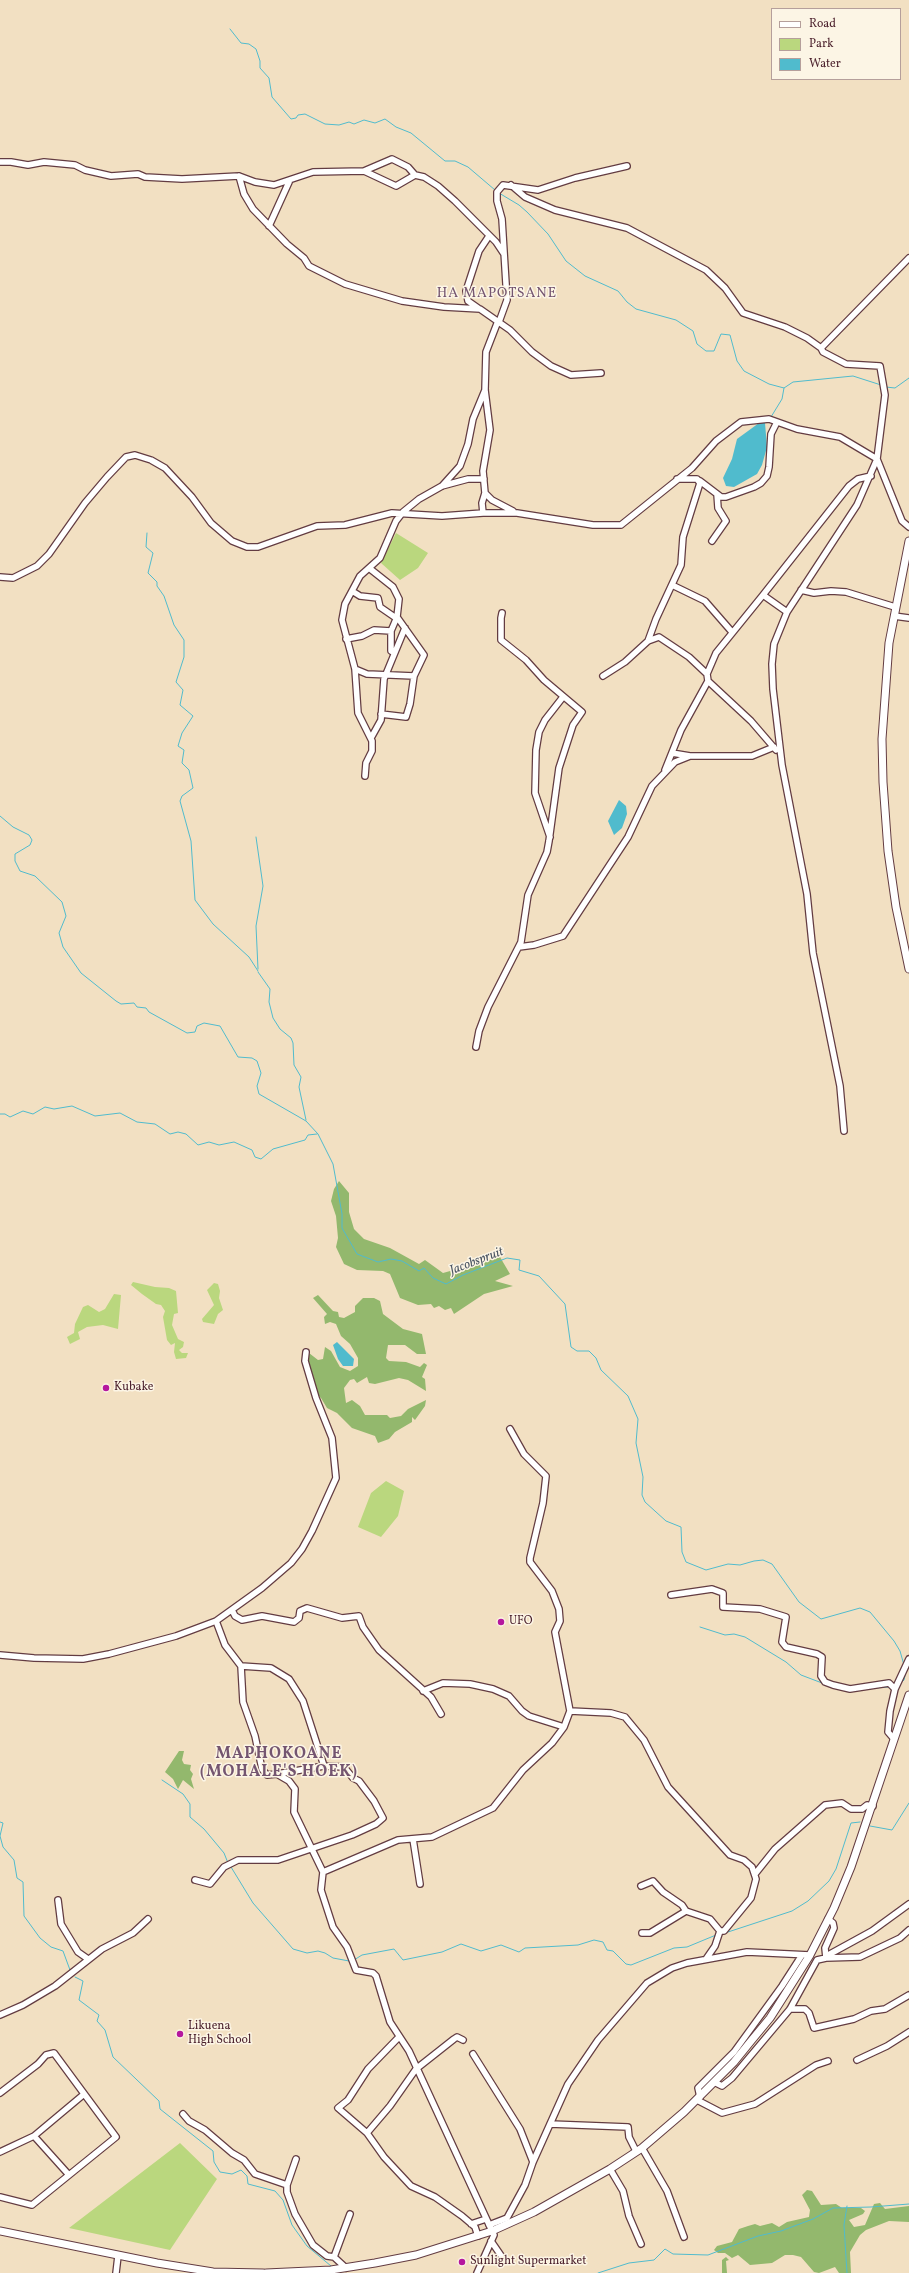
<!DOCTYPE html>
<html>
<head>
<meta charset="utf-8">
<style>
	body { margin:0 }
	#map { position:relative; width:909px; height:2273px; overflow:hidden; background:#f2e0c2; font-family:Vollkorn,serif }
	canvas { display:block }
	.legend { position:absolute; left:771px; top:8px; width:130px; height:72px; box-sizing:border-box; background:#fcf5e5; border:1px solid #b59f9b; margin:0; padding:5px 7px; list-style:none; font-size:12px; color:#4a1f2b }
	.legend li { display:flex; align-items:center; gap:8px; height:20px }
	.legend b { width:20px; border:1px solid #b59f9b }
</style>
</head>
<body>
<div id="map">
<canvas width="909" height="2273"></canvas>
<ul class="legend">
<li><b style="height:5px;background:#fff"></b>Road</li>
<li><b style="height:11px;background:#bad77e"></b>Park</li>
<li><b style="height:11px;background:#50bbcd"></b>Water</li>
</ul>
</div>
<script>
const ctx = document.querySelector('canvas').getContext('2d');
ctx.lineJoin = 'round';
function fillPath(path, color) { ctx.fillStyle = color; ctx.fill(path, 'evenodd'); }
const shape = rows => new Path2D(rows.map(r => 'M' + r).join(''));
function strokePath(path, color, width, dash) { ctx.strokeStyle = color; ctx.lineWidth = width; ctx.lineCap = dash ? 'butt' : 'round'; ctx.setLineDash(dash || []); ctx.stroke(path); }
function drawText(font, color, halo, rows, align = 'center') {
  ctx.font = font + ' Vollkorn,serif'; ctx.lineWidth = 3; ctx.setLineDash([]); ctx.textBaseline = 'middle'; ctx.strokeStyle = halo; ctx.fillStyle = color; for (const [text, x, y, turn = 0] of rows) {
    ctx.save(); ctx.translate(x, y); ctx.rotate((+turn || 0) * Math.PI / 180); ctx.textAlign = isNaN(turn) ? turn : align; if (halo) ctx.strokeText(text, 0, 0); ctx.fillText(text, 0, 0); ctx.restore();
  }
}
fillPath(shape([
	[396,533,428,553,418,568,400,580,381,563],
	[133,1282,155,1287,169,1288,176,1291,178,1313,174,1314,172,1325,178,1339,184,1342,183,1347,179,1350,182,1353,188,1353,186,1358,176,1359,174,1352,175,1343,171,1345,167,1340,163,1317,165,1311,161,1305,156,1304,142,1294,131,1285],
	[214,1283,218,1284,220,1291,219,1298,223,1310,218,1314,214,1324,203,1322,202,1319,214,1305,207,1290],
	[114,1294,121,1295,118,1329,103,1325,87,1327,78,1332,80,1339,70,1344,67,1337,74,1333,75,1324,83,1307,88,1305,99,1312,105,1309],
	[386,1481,404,1491,398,1516,381,1537,358,1527,371,1493],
	[180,2143,217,2179,170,2250,69,2228]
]), '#bad77e');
fillPath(shape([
	[339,1181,349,1193,349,1212,354,1229,364,1239,390,1248,419,1264,425,1260,443,1273,500,1257,510,1274,495,1281,513,1286,484,1294,454,1314,451,1308,445,1310,439,1306,434,1308,431,1304,418,1305,400,1298,390,1274,383,1271,357,1270,344,1264,336,1247,338,1238,336,1216,331,1201,334,1189],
	[318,1295,333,1311,338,1312,339,1317,344,1318,355,1312,355,1306,363,1298,374,1298,380,1301,383,1314,403,1329,422,1334,426,1354,417,1354,405,1345,388,1345,386,1358,389,1361,406,1362,420,1367,424,1363,427,1365,422,1377,425,1379,426,1391,408,1380,399,1378,375,1384,369,1383,367,1377,357,1383,354,1379,350,1380,344,1388,346,1403,352,1400,360,1406,365,1415,387,1415,390,1418,401,1416,408,1409,426,1400,425,1406,415,1420,412,1417,412,1422,395,1432,389,1439,378,1443,375,1436,352,1428,337,1413,327,1408,321,1398,317,1395,307,1361,309,1353,318,1360,323,1359,325,1347,331,1351,340,1367,350,1371,358,1366,358,1358,350,1344,341,1336,336,1324,330,1322,325,1324,324,1317,327,1314,313,1298],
	[179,1751,184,1751,182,1760,184,1764,191,1765,190,1770,193,1774,191,1779,194,1789,183,1780,178,1789,173,1779,165,1772],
	[807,2190,812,2191,821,2205,836,2204,842,2208,861,2208,865,2211,863,2214,849,2220,854,2227,865,2225,874,2204,880,2203,885,2209,909,2206,909,2222,889,2221,866,2230,860,2235,850,2252,851,2273,839,2273,835,2267,819,2273,814,2272,801,2257,793,2255,785,2255,772,2263,750,2265,738,2255,732,2258,725,2253,718,2253,714,2250,717,2246,732,2242,739,2229,748,2226,755,2224,760,2226,772,2223,779,2227,787,2222,809,2217,810,2210,802,2195],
	[726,2257,729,2260,726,2261,727,2273,722,2273,722,2260]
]), '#93b86d');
fillPath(shape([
	[759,423,765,423,767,447,762,465,757,474,734,487,726,486,723,478,732,459,737,439],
	[619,800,626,806,627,814,622,828,614,835,608,821],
	[337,1342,354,1359,353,1366,343,1366,338,1359,333,1345]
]), '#50bbcd');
strokePath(shape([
	[230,29,241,43,249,44,256,49,260,61,260,68,269,78,272,97,291,119,296,118,298,115,305,114,325,124,339,125,349,122,354,124,364,120,375,123,385,119,396,127,411,133,445,161,455,161,468,167,495,190],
	[499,193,519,205,527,212,548,234,566,261,585,276,618,291,627,302,636,309,676,320,693,331,697,344,706,351,714,351,721,334,730,335,737,361,744,371,769,384,784,388,793,382,853,376,881,385],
	[886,387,895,388,909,378],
	[771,417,782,399,784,388],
	[147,533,146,547,153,553,148,573,157,582,157,586,164,596,174,625,184,640,184,657,176,682,183,690,180,705,193,716,182,733,178,746,184,750,182,763,189,770,193,788,182,796,180,801,191,841,195,900,213,924,249,957,258,971],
	[0,816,13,827,29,835,32,840,30,845,15,854,15,861,20,871,35,876,62,902,66,916,59,933,63,947,81,973,116,1001,121,1004,134,1003,137,1007,146,1008,149,1012,187,1033,195,1032,197,1026,204,1023,220,1026,238,1057,252,1058,257,1061,261,1073,257,1086,259,1094,306,1121,318,1134,333,1164,342,1214,342,1228,357,1254,378,1262,391,1259,402,1261,419,1271,424,1268,433,1278,446,1284,463,1275,507,1258,520,1260,519,1270,539,1276,565,1304,571,1347,577,1351,589,1351,596,1358,601,1370,628,1396,638,1419,636,1443,643,1477,642,1495,645,1502,666,1521,681,1527,682,1552,686,1562,706,1570,728,1564,740,1565,754,1561,763,1560,772,1564,799,1602,821,1619,860,1608,870,1612,894,1641,900,1651,904,1665],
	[256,837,263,886,256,926,258,969],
	[258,972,270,989,269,1002,273,1018,280,1029,291,1038,293,1043,294,1065,301,1077,299,1087,306,1120],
	[0,1114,5,1114,10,1117,23,1111,33,1114,45,1107,54,1109,72,1106,95,1116,120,1113,137,1122,155,1124,170,1134,178,1132,186,1134,198,1145,209,1142,219,1145,234,1142,252,1150,255,1157,261,1159,273,1149,305,1140,308,1135,317,1134],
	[700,1627,725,1635,734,1634,745,1637,786,1662,801,1675,822,1683],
	[899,1685,904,1680,906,1671],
	[872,1688,888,1687],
	[162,1780,183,1794,190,1804,190,1817,204,1829,224,1853,228,1863],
	[0,1822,3,1823,0,1836,3,1847,14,1860,17,1878,23,1882,24,1916,40,1938,51,1947,63,1951,70,1970],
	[870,1826,892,1830,909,1803],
	[231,1867,253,1903,293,1949,307,1953,318,1951,325,1953,333,1958,349,1961],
	[725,1933,792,1911,808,1901,829,1881,836,1869,851,1823,860,1822],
	[354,1960,362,1955,394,1949,403,1960,442,1952,461,1944,481,1951,501,1945,519,1952,525,1948,578,1945,594,1940,603,1942,607,1950,613,1951,626,1964,631,1965,674,1948,687,1947,716,1935],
	[75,1977,83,1981,79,2000,99,2015,97,2021,105,2030,113,2057,159,2101,160,2109,213,2151,214,2162,220,2172,232,2174,241,2170,247,2176,248,2184,275,2191,283,2200,292,2225,307,2246,331,2266],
	[598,2273,629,2263,654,2260,665,2249,673,2254,708,2255,758,2236,781,2231,813,2219,833,2208,871,2207,909,2204],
	[847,2273,844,2225,847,2206]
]), '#50bbcd', 1);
const minor = shape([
	[0,162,11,162,28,165,44,162,75,165,85,170,111,176,138,174,145,177,182,179,239,176,255,182,274,185,313,172,364,171,396,186,415,175,424,177,438,186,455,201,496,242,504,254],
	[364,171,392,159,408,167,415,175],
	[239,176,244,194,253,209,287,244,304,258,309,266,345,284,402,301,444,307,480,309,510,330,532,352,551,366,571,375,601,373],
	[511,185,525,197,555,210,627,228,706,270,725,288,743,313,785,327,807,338,821,348,823,352,846,364,880,366,885,395,877,459,857,505,787,612,774,644,772,664,773,689,782,765,807,894,813,953,840,1086,844,1131],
	[269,226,289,182],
	[478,308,468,301,466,291,479,251,489,236],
	[498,321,486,352,485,390,490,430,483,471,485,493,492,500,513,511],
	[499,322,507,300,502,219,497,201,497,192,503,185,538,190,575,178,627,166],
	[821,348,909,258],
	[700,481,721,497,726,497,754,487,761,483,767,476,769,467,771,434,777,422],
	[442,486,460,466,468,444,473,419,485,390],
	[483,513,482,503,485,493],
	[712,541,726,521,718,508,717,494],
	[369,568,393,587,399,599,397,617,424,655,414,676,410,704,406,717,381,714],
	[0,577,13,578,37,566,49,554,85,503,107,477,126,457,135,455,151,460,165,468,192,497,211,523,232,541,247,547,258,547,317,526,345,525,392,513,442,516,483,513,517,513,593,525,621,525,692,468,716,441,741,422,769,419,797,429,840,437,877,459,902,521,909,527],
	[672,585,705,601,732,632],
	[801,590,814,593,831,591,846,592,895,607],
	[352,591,360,596,378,598,380,607,396,618],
	[763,595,849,486,858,479,871,476],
	[894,616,909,618],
	[346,639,362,636,374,630,391,631],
	[648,641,656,619,681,565,683,537,700,483,697,479,677,479],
	[393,652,391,651,391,631,397,617],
	[355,669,367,674,414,676],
	[603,676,625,662,648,641,659,637,689,657,707,674],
	[371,738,381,720,384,679,405,628],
	[776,750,751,721,708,681,707,674,716,653,763,595,787,612],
	[672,753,690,756],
	[665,770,681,730,708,681],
	[365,776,366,763,372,751,372,741,358,713,355,669,342,620,345,604,360,576,380,558,396,521,403,512,419,499,442,486,468,479,484,479],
	[550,837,535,793,536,750,539,732,545,720,563,697],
	[519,947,534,945,563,936,628,837,652,786,675,762,690,756,752,756,774,747],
	[476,1047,479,1031,488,1007,521,942,528,895,547,852,549,841,559,768,573,725,582,712,544,680,526,660,501,640,501,618,502,613],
	[671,1595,712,1589,723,1593,723,1607,760,1609,786,1617,782,1642,786,1647,817,1654,822,1657,821,1676,825,1682,833,1685,850,1689,889,1683,895,1689,890,1711,888,1732,894,1739],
	[232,1610,235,1616,242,1620,262,1616,294,1622,299,1618,300,1611,307,1608,342,1618,359,1616,363,1627,379,1650,431,1697,441,1714],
	[216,1621,225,1645,241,1666,243,1702,255,1736,262,1769,267,1775,277,1774,289,1781,295,1789,294,1812,323,1872,321,1890,333,1927,347,1947,356,1970,373,1973,376,1976,390,2022,409,2051,492,2231,494,2235,477,2273],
	[0,1655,34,1658,83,1659,109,1654,176,1636,216,1621,262,1588,291,1563,302,1549,312,1531,336,1478,332,1438,316,1398,305,1361,306,1352],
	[241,1666,271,1668,289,1679,303,1701,324,1766],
	[895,1689,909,1659],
	[423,1691,443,1683,470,1684,493,1689,509,1696,522,1711,529,1716,564,1727],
	[570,1711,611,1713,625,1717,644,1740,668,1787,730,1855,744,1860,752,1867,756,1879,751,1898,724,1931,720,1931],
	[413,1839,420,1884],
	[323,1872,398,1840,432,1837,493,1808,523,1770,552,1743,564,1727,570,1711,555,1632,560,1621,559,1609,552,1591,530,1562,530,1558,543,1503,546,1476,524,1454,510,1429],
	[755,1874,775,1849,825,1805,842,1803,851,1809,862,1809,867,1805,873,1806],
	[195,1880,210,1884,224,1867,238,1860,278,1860,352,1835,376,1824,383,1818,374,1801,359,1781,353,1778,344,1767,324,1766,277,1774],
	[641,1886,653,1881,663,1892,682,1905,686,1911,710,1919,720,1931,715,1946,706,1959],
	[58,1900,61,1924,78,1952,88,1959],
	[828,1919,833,1923,834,1928,825,1948,826,1958,860,1957,900,1938,909,1930],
	[642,1933,650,1933,686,1911],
	[829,1957,830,1954,872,1931,909,1904],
	[790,2009,805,2009,809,2013,814,2028,854,2019,871,2011,885,2009,909,1995],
	[0,2015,23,2005,55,1986,102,1949,133,1933,148,1919],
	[399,2037,368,2069,348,2100,338,2108,367,2133,384,2157,411,2186,435,2197,462,2216,475,2227,478,2236],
	[473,2054,520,2129,533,2162],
	[857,2060,887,2046,909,2032],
	[714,2082,722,2086,732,2078,790,2009,817,1960,826,1958],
	[0,2093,38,2064,46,2055,54,2053,116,2137,32,2205,0,2197],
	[700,2097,698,2088,734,2052,782,1986,802,1955],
	[697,2100,722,2113,755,2104,816,2065,828,2061],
	[183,2114,189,2121,205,2130,232,2153,244,2160,255,2174,287,2185],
	[550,2124,628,2127,629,2137,636,2151],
	[367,2133,390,2106,416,2069,454,2039,457,2037,463,2040],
	[34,2136,69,2175],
	[642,2148,667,2191,684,2237],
	[0,2152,34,2136,83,2095],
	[296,2159,287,2185,287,2192,295,2214,313,2245,327,2256,334,2257,346,2268],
	[610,2169,623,2191,629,2216,641,2244],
	[471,2224,486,2219],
	[489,2225,507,2218,525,2185,533,2162,568,2084,598,2040,647,1983,672,1968,687,1963,747,1952,810,1955],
	[491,2241,502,2257],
	[334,2257,350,2214],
	[116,2273,118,2256]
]);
const major = shape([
	[909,541,889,643,882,739,883,782,888,851,896,907,909,969],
	[0,2231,157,2263,213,2272,263,2273],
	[266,2273,331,2270,375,2263,416,2255,492,2231,534,2212,610,2169,642,2148,684,2112,734,2062,751,2041,770,2018,810,1955,834,1908,851,1867,909,1695]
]);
strokePath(minor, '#633c42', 8);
strokePath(major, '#633c42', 9);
strokePath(minor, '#fff', 5.5);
strokePath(major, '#fff', 7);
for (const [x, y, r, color] of [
	[106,1388,4,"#b5179e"],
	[501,1622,4,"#b5179e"],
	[180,2034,4,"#b5179e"],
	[462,2262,4,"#b5179e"]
]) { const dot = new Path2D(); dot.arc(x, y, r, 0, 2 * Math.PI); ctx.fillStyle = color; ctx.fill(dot); strokePath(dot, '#fcf5e5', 1.5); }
drawText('12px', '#4a1f2b', '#fcf5e5', [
	["Kubake",114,1388],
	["UFO",509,1622],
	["Likuena",188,2027],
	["High School",188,2041],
	["Sunlight Supermarket",470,2262]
], 'left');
drawText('italic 13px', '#4c5664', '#fcf5e5', [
	["Jacobspruit",477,1262,-21]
]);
ctx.letterSpacing = '1px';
drawText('14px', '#745570', '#fcf5e5', [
	["HA MAPOTSANE",497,294]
]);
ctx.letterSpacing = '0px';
ctx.letterSpacing = '1px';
drawText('bold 16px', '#745570', '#fcf5e5', [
	["MAPHOKOANE",279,1755],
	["(MOHALE'S HOEK)",279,1773]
]);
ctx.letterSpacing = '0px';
</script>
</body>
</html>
